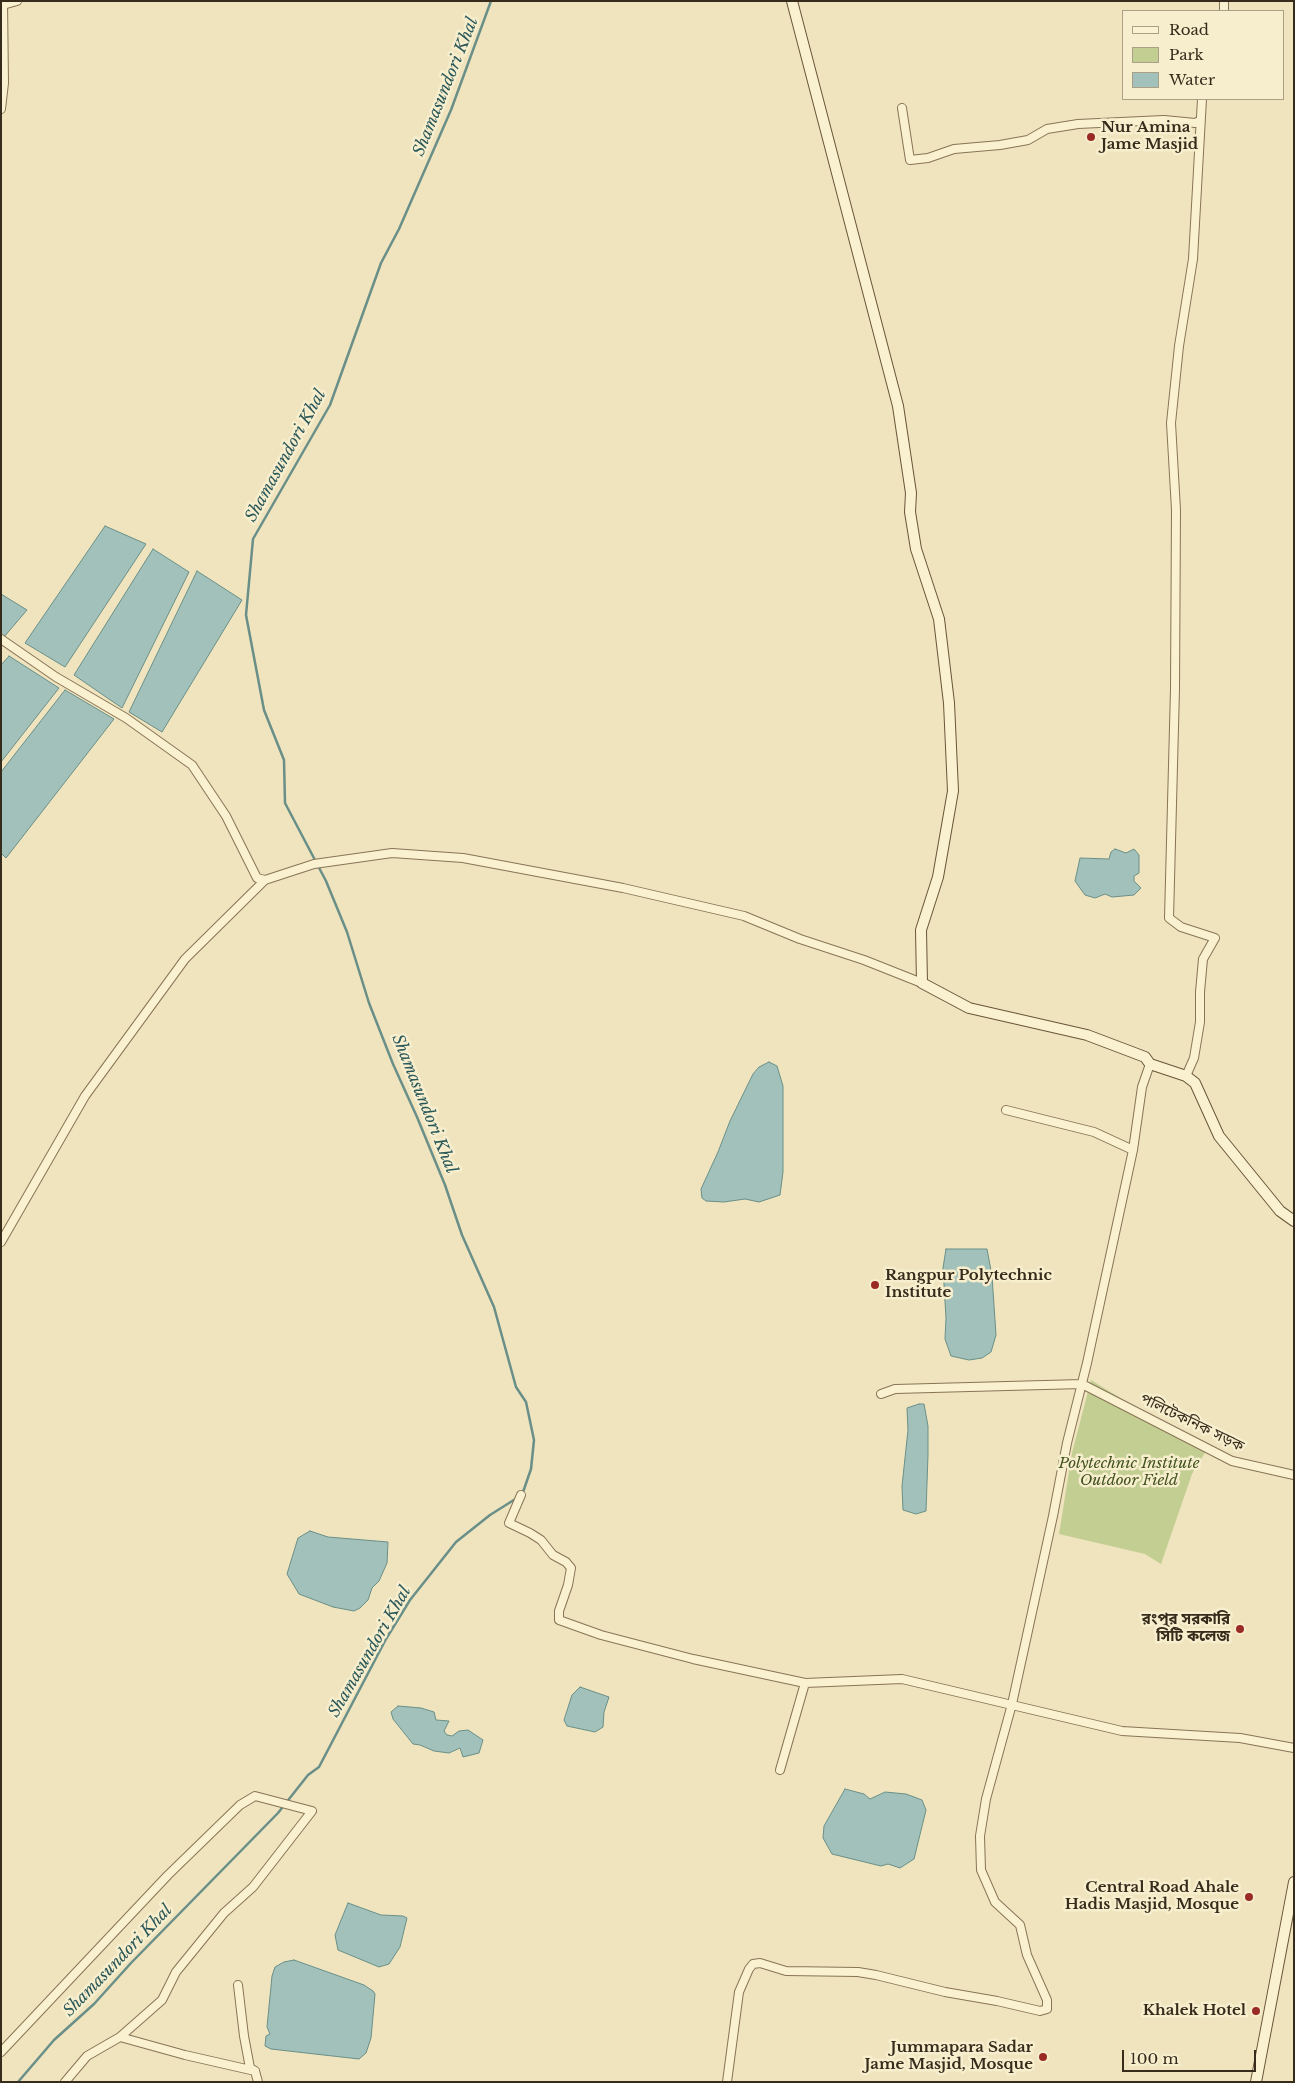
<!DOCTYPE html>
<html>
<head>
<meta charset="utf-8">
<style>
	body { margin:0 }
	#map { position:relative; width:1295px; height:2083px; overflow:hidden; background:#efe4be; font-family:"Libre Baskerville",serif }
	canvas { display:block }
	.frame { position:absolute; inset:0; border:2px solid #372b1b; pointer-events:none }
	.legend { position:absolute; left:1122px; top:10px; width:162px; height:90px; box-sizing:border-box; background:#f7eece; border:1px solid #aaa086; margin:0; padding:6px 9px; list-style:none; font-size:15px; color:#372b1b }
	.legend li { display:flex; align-items:center; gap:10px; height:25px }
	.legend b { width:25px; border:1px solid #aaa086 }
	.scale { position:absolute; left:1122px; top:2050px; width:134px; height:22px; box-sizing:border-box; border:2px solid #372b1b; border-top:0; padding-left:6px; font-size:15px; line-height:18px; white-space:nowrap; color:#372b1b; -webkit-text-stroke:4px #f7eece; paint-order:stroke }
</style>
</head>
<body>
<div id="map">
<canvas width="1295" height="2083"></canvas>
<div class="frame"></div>
<ul class="legend">
<li><b style="height:6px;background:#faf1d1"></b>Road</li>
<li><b style="height:14px;background:#c3ce92"></b>Park</li>
<li><b style="height:14px;background:#a2c1ba"></b>Water</li>
</ul>
<div class="scale">100 m</div>
</div>
<script>
const ctx = document.querySelector('canvas').getContext('2d');
ctx.lineJoin = 'round';
function fillPath(path, color) { ctx.fillStyle = color; ctx.fill(path, 'evenodd'); }
const shape = rows => new Path2D(rows.map(r => 'M' + r).join(''));
function strokePath(path, color, width, dash) { ctx.strokeStyle = color; ctx.lineWidth = width; ctx.lineCap = dash ? 'butt' : 'round'; ctx.setLineDash(dash || []); ctx.stroke(path); }
function drawText(font, color, halo, rows, align = 'center') {
  ctx.font = font + ' "Libre Baskerville","Noto Sans Bengali",serif'; ctx.lineWidth = 5; ctx.setLineDash([]); ctx.textBaseline = 'middle'; ctx.strokeStyle = halo; ctx.fillStyle = color; for (const [text, x, y, turn = 0] of rows) {
    ctx.save(); ctx.translate(x, y); ctx.rotate((+turn || 0) * Math.PI / 180); ctx.textAlign = isNaN(turn) ? turn : align; if (halo) ctx.strokeText(text, 0, 0); ctx.fillText(text, 0, 0); ctx.restore();
  }
}
fillPath(shape([
	[1091,1380,1206,1451,1192,1474,1161,1564,1145,1554,1059,1534,1072,1453]
]), '#c3ce92');
const water = shape([
	[105,526,146,544,65,667,25,643,105,526],
	[153,549,189,572,122,708,74,675,153,549],
	[197,571,242,600,162,732,129,712,197,571],
	[1,594,27,610,4,637,1,635,1,594],
	[9,656,59,688,1,762,1,665,9,656],
	[65,690,114,719,6,858,1,853,1,772,65,690],
	[1115,849,1126,853,1134,849,1139,855,1139,873,1134,876,1134,881,1141,888,1134,895,1112,897,1105,894,1095,898,1085,895,1075,881,1080,858,1109,859,1111,852,1115,849],
	[769,1062,777,1066,783,1086,783,1172,780,1195,759,1202,745,1199,724,1202,706,1201,702,1198,701,1189,718,1152,730,1121,753,1074,759,1067,769,1062],
	[946,1249,987,1249,992,1276,996,1335,991,1352,982,1358,969,1360,951,1356,945,1339,946,1318,943,1268,946,1249],
	[919,1404,924,1404,928,1426,928,1455,926,1511,916,1514,903,1510,902,1486,908,1430,907,1408,919,1404],
	[310,1531,328,1537,388,1542,387,1563,379,1581,372,1588,368,1600,360,1608,354,1611,333,1607,299,1594,287,1574,298,1538,310,1531],
	[580,1687,609,1697,604,1712,603,1727,595,1732,567,1726,564,1720,572,1695,580,1687],
	[398,1706,421,1708,434,1712,436,1720,449,1721,444,1731,447,1735,452,1736,459,1731,468,1730,483,1740,479,1753,463,1757,460,1748,449,1753,434,1751,420,1745,413,1744,393,1719,391,1712,398,1706],
	[845,1789,864,1794,870,1799,885,1792,906,1794,922,1800,926,1810,914,1859,900,1868,888,1864,881,1866,832,1854,823,1838,824,1826,845,1789],
	[348,1903,381,1915,403,1916,407,1918,400,1947,389,1964,379,1967,338,1950,335,1935,348,1903],
	[294,1960,364,1985,373,1991,375,1994,371,2038,366,2053,359,2059,271,2049,265,2046,266,2036,270,2034,267,2027,272,1976,275,1967,284,1962,294,1960]
]);
fillPath(water, '#a2c1ba');
strokePath(water, '#698f88', 1);
strokePath(shape([
	[491,1,451,110,399,229,381,263,330,405,253,539,246,615,264,710,284,760,285,803,326,881,347,932,369,1003,393,1064,417,1117,445,1185,462,1235,494,1307,516,1387,526,1402,534,1440,531,1469,522,1495],
	[18,2082,54,2040,94,2004,131,1963,278,1813,308,1775,319,1767,386,1639,410,1600,456,1542,490,1515,517,1498]
]), '#698f88', 2.5);
const street = shape([
	[1224,1,1224,11],
	[3,5,17,1],
	[902,108,910,160,928,158,954,149,1000,145,1028,140,1047,129,1078,124,1164,120,1195,123,1200,121],
	[1,109,4,83,3,1],
	[1,639,56,677,126,718,192,765,226,816,257,878,265,880],
	[1186,1076,1194,1058,1200,1022,1200,992,1203,959,1215,938,1181,927,1169,918,1175,689,1176,510,1171,423,1179,346,1193,259,1202,99],
	[1006,1110,1094,1132,1133,1150],
	[1,1242,85,1096,185,959,265,880,314,864,392,853,463,858,623,888,744,916,800,939,864,960,922,983],
	[881,1394,895,1389,1082,1384,1232,1461,1294,1475],
	[521,1495,509,1523,530,1533,541,1540,553,1555,566,1562,571,1568,568,1585,559,1611,559,1620,601,1635,693,1659,805,1683,902,1679,1122,1731,1240,1738,1294,1748],
	[780,1770,805,1683],
	[238,1985,244,2036,250,2068,255,2071,258,2082],
	[120,2037,185,2055,255,2071],
	[1,2052,168,1875,240,1805,255,1796,312,1811,253,1887,224,1913,176,1972,162,2000,120,2037,87,2056,65,2082],
	[727,2082,739,1992,749,1969,753,1964,760,1963,786,1971,858,1972,876,1975,945,1992,997,2001,1040,2011,1047,2009,1047,2000,1027,1955,1020,1925,995,1902,981,1870,980,1836,986,1799,1012,1704,1053,1516,1067,1443,1087,1363,1133,1150,1142,1087,1150,1064]
]);
const secondary = shape([
	[792,1,898,406,911,493,910,512,916,549,939,619,949,703,953,791,938,877,921,930,922,983,969,1008,1087,1035,1145,1057,1150,1064,1186,1076,1195,1083,1219,1136,1280,1211,1294,1221],
	[1256,2082,1294,1882]
]);
strokePath(street, '#887456', 10);
strokePath(secondary, '#6a5539', 12);
strokePath(street, '#faf1d1', 8);
strokePath(secondary, '#faf1d1', 10);
for (const [x, y, r, color] of [
	[1091,137,5,"#9a2b24"],
	[875,1285,5,"#9a2b24"],
	[1240,1629,5,"#9a2b24"],
	[1249,1897,5,"#9a2b24"],
	[1256,2011,5,"#9a2b24"],
	[1043,2057,5,"#9a2b24"]
]) { const dot = new Path2D(); dot.arc(x, y, r, 0, 2 * Math.PI); ctx.fillStyle = color; ctx.fill(dot); strokePath(dot, '#f7eece', 2); }
drawText('bold 15px', '#372b1b', '#f7eece', [
	["Nur Amina",1101,128,"left"],
	["Jame Masjid",1101,145,"left"],
	["Rangpur Polytechnic",885,1276,"left"],
	["Institute",885,1293,"left"],
	["রংপুর সরকারি",1230,1620],
	["সিটি কলেজ",1230,1637],
	["Central Road Ahale",1239,1888],
	["Hadis Masjid, Mosque",1239,1905],
	["Khalek Hotel",1246,2011],
	["Jummapara Sadar",1033,2048],
	["Jame Masjid, Mosque",1033,2065]
], 'right');
drawText('15px', '#372b1b', '#f7eece', [
	["পলিটেকনিক সড়ক",1192,1423,26]
]);
drawText('italic 15px', '#445421', '#f7eece', [
	["Polytechnic Institute",1129,1464],
	["Outdoor Field",1129,1481]
]);
drawText('italic 16px', '#2a5758', '#f7eece', [
	["Shamasundori Khal",446,87,-68],
	["Shamasundori Khal",286,456,-61],
	["Shamasundori Khal",424,1104,68],
	["Shamasundori Khal",370,1652,-60],
	["Shamasundori Khal",118,1961,-46]
]);
</script>
</body>
</html>
